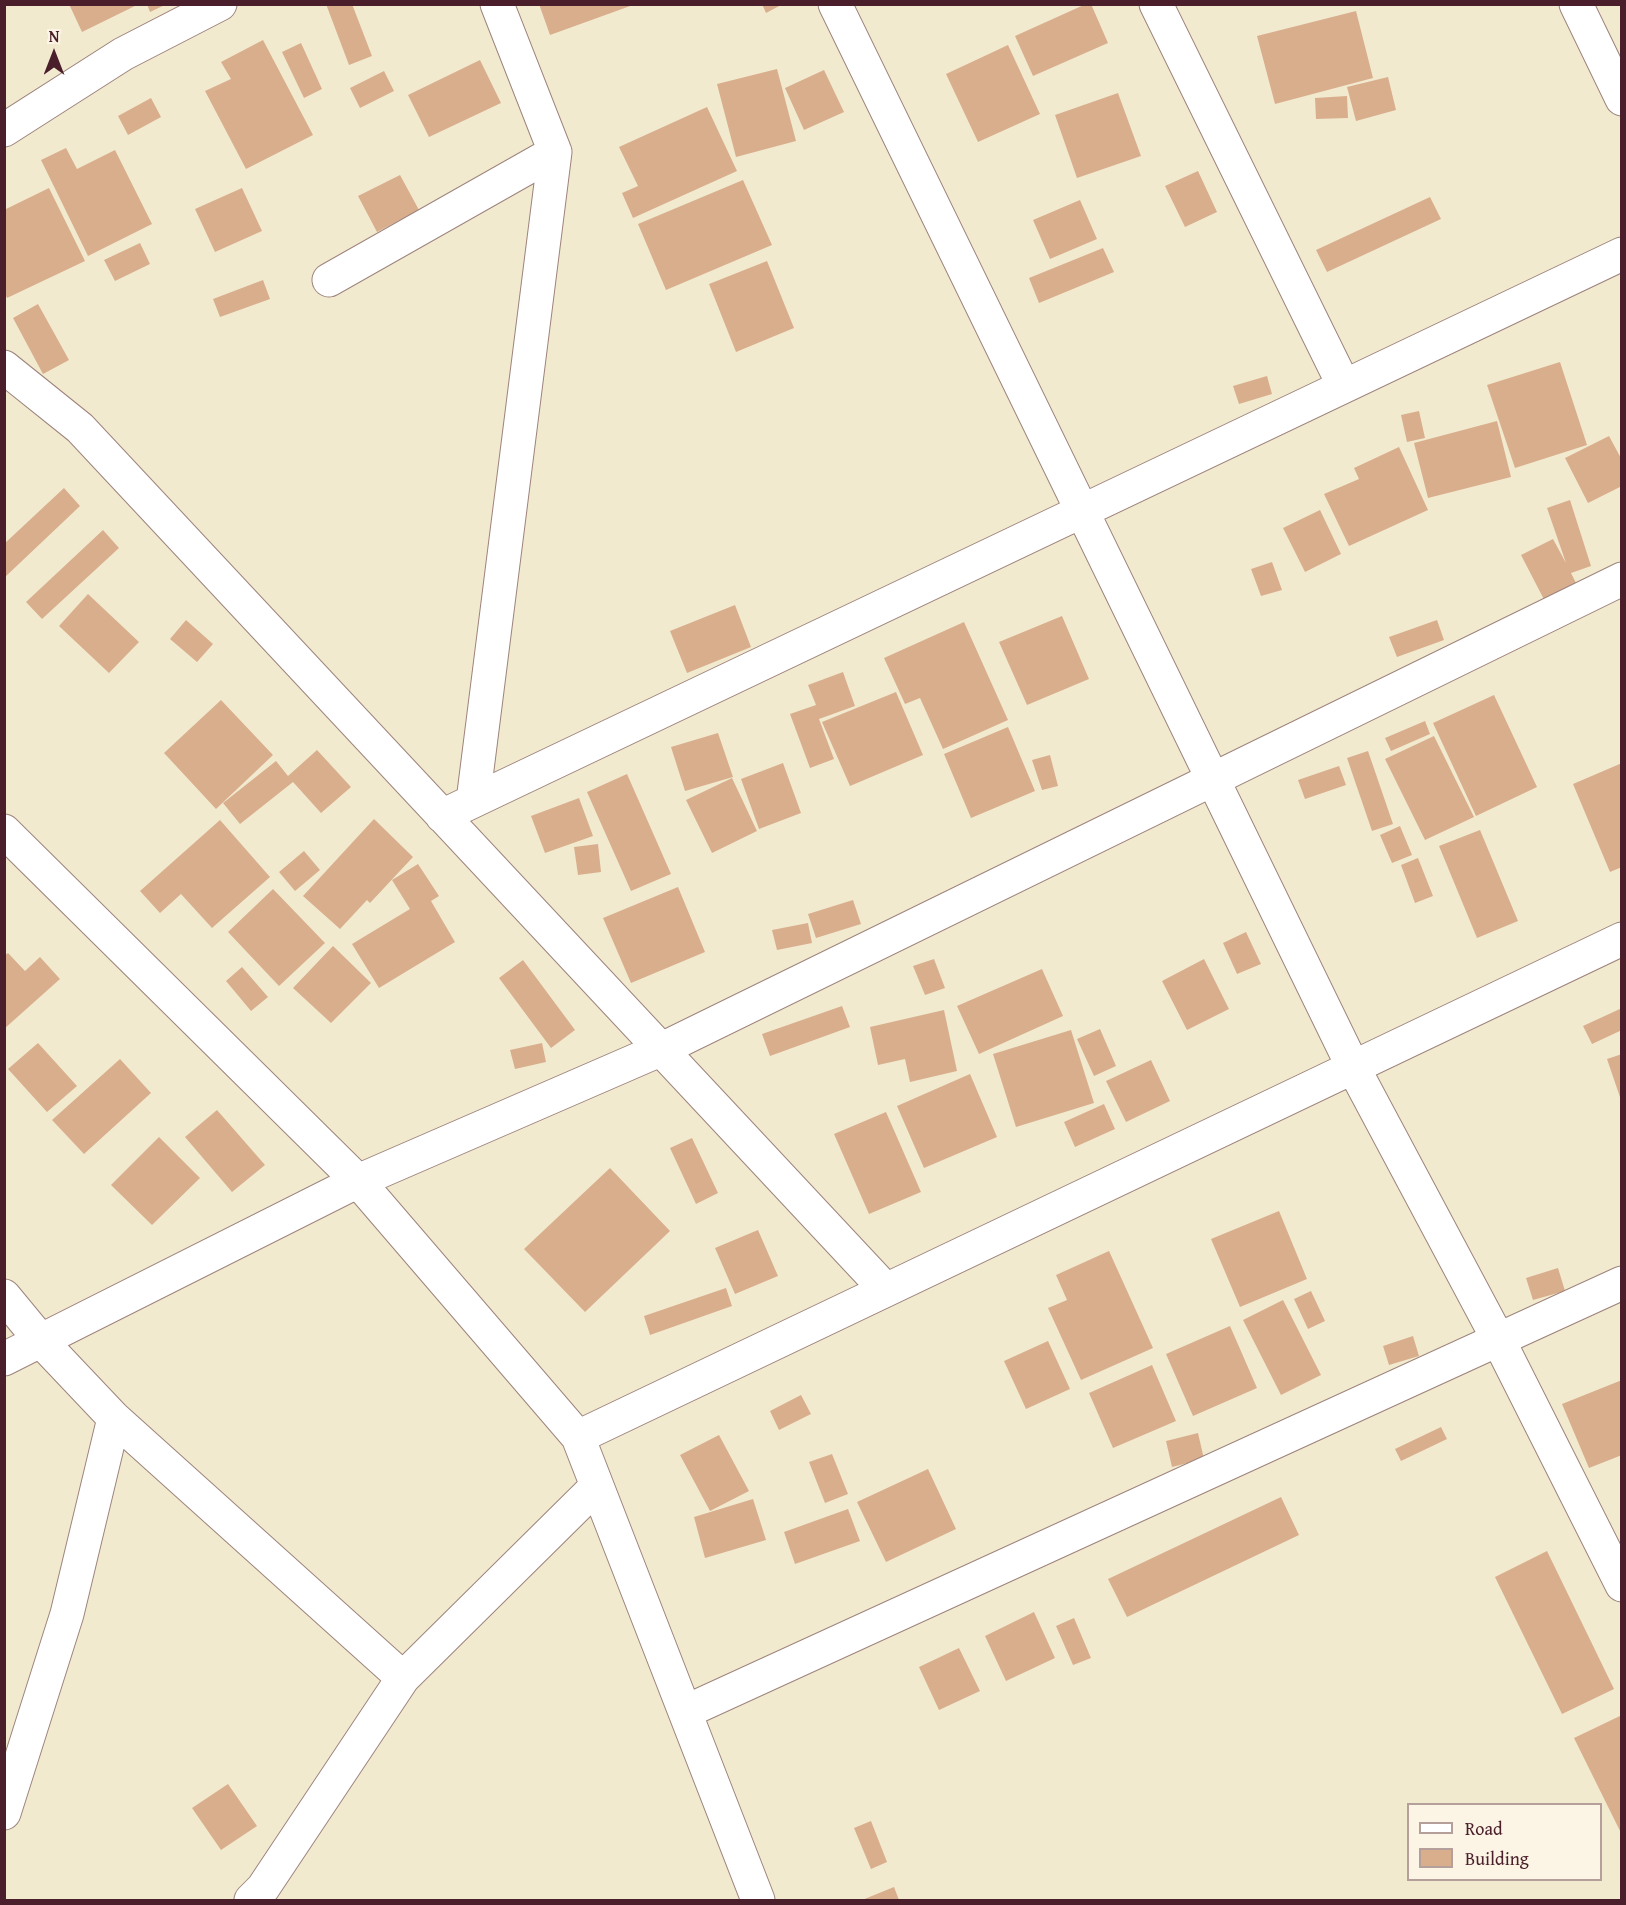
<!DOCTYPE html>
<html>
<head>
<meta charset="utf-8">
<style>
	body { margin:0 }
	#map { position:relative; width:1626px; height:1905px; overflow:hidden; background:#f2eacf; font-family:"Gentium Book Plus",serif }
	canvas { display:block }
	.frame { position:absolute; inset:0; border:6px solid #4a1f2b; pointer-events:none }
	.legend { position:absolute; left:1407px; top:1803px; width:195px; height:78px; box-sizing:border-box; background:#fcf5e5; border:2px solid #b59f9b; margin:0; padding:8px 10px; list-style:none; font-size:18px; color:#4a1f2b }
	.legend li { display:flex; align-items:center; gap:12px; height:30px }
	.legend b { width:30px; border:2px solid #b59f9b }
	.north { position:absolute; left:24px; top:24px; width:60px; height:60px; -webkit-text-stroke:4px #fcf5e5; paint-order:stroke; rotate:0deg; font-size:16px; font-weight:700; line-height:24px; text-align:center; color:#4a1f2b }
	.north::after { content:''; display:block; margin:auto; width:21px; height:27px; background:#4a1f2b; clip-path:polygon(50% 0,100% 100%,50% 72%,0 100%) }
</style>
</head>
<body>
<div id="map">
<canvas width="1626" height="1905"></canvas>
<div class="frame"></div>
<ul class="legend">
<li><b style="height:8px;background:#fff"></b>Road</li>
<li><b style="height:16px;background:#d9ae8d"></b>Building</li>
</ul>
<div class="north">N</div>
</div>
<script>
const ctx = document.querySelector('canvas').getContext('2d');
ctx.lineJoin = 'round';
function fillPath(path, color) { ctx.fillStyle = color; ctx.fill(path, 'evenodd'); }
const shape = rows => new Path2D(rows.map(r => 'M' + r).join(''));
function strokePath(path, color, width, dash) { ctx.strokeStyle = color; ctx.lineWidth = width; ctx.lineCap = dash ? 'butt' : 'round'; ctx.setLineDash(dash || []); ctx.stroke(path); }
fillPath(shape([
	[69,4,139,4,82,32],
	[147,4,167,4,150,12],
	[326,4,352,4,372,56,349,65],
	[539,4,633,4,633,5,550,35],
	[762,4,783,4,766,13],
	[1086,4,1091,4,1108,43,1033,76,1015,36],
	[1356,11,1373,78,1275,104,1257,36],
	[263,40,313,135,246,169,205,91,231,79,221,62],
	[301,43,322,89,304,98,282,52],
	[1008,45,1040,114,978,142,946,74],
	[480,60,501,103,429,137,408,95],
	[777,69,796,141,736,157,717,84],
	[824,70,844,112,804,130,785,88],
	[384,71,394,91,360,108,350,88],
	[1388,77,1396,110,1356,121,1347,87],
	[1118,93,1141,156,1077,178,1055,115],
	[1347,96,1348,118,1316,119,1315,98],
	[151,98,161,117,128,135,118,116],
	[707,107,737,171,633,218,622,193,638,186,619,147],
	[66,148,77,169,115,150,152,224,88,256,41,160],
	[1198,171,1217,212,1185,227,1165,186],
	[400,175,419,210,377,232,358,196],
	[743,180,772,245,666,290,638,224],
	[49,188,85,261,7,298,4,292,4,210],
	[242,188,262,231,215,252,195,209],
	[1430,197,1441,219,1327,272,1316,250],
	[1080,200,1097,239,1050,259,1033,220],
	[140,243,150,264,115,281,104,260],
	[1103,248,1114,272,1039,303,1029,278],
	[767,261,794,328,736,352,709,284],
	[263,280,270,299,220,317,213,299],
	[38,304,69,360,43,374,13,318],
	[1560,362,1587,445,1515,468,1487,385],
	[1267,376,1272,394,1239,404,1233,386],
	[1419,411,1425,438,1407,442,1401,415],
	[1497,421,1511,477,1428,498,1414,443],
	[1609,436,1622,460,1622,486,1588,503,1565,458],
	[1399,447,1428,510,1349,546,1324,494,1359,479,1354,468],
	[64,488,80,506,4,578,4,544],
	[1570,500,1591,566,1571,573,1583,597,1551,613,1521,555,1553,539,1566,563,1547,508],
	[1320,510,1341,554,1305,572,1283,528],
	[103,530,119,548,42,619,26,602],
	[1272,562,1282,590,1261,596,1251,569],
	[88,594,139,642,109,673,59,626],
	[735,605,751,647,687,673,670,631],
	[1062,616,1089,679,1027,705,999,642],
	[186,620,213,644,197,662,170,639],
	[1437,620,1444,640,1397,657,1389,637],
	[964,622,1008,720,943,749,920,698,905,704,884,658],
	[843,672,855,706,819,719,834,759,810,768,790,714,816,705,808,685],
	[896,692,923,755,850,786,822,722],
	[1494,695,1537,787,1476,816,1433,723],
	[221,700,273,755,216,809,164,753],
	[1425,721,1430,734,1391,751,1385,738],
	[1008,727,1035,791,971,818,944,754],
	[718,733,733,777,685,791,671,747],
	[1434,736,1474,817,1425,840,1385,759],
	[317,750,351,787,321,813,293,782,240,824,223,803,276,761,288,776],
	[1368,751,1393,824,1372,831,1347,758],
	[1050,755,1058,786,1042,790,1032,760],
	[783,763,801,813,759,829,741,779],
	[1622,763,1622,867,1610,872,1573,784],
	[1339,766,1346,785,1305,799,1298,780],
	[627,774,671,874,631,891,587,792],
	[732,778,757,831,712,853,686,800],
	[579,798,593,836,545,853,531,816],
	[374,819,413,857,370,903,367,900,340,929,303,896],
	[220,820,270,877,212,928,181,894,160,913,140,891],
	[1400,826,1412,855,1392,863,1380,835],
	[1480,830,1518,921,1477,938,1439,846],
	[598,844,601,872,578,875,574,847],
	[304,851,320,870,295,891,279,872],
	[1418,858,1433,896,1415,903,1401,865],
	[418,864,439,896,431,901,455,942,379,988,352,944,410,909,392,880],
	[678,887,705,952,631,983,603,918],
	[273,889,325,943,279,986,228,932],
	[853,900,861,924,816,938,808,914],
	[808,923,812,943,777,950,772,930],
	[1246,932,1261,964,1237,974,1223,943],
	[333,946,371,983,331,1023,293,988],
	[8,953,25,971,40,957,60,979,4,1029,4,956],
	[934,959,945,988,925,995,913,966],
	[1204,959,1229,1009,1187,1030,1162,981],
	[523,960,575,1030,551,1048,499,978],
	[242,967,268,997,251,1011,226,981],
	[1042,969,1063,1016,979,1054,957,1006],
	[842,1006,850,1027,770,1056,762,1034],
	[1622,1008,1622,1030,1592,1044,1583,1026],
	[944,1010,957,1071,910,1082,905,1059,878,1065,870,1027],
	[1100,1029,1116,1066,1094,1076,1077,1039],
	[1071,1030,1094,1103,1016,1127,993,1054],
	[38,1043,77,1086,47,1112,8,1069],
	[542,1043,546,1062,515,1069,510,1050],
	[1622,1054,1622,1100,1621,1100,1607,1059],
	[120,1059,151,1093,84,1154,52,1120],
	[1151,1060,1170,1101,1126,1122,1106,1081],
	[970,1074,997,1137,924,1168,897,1106],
	[1104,1104,1115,1129,1075,1147,1064,1122],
	[217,1110,265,1165,232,1192,185,1137],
	[886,1112,921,1192,869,1214,834,1134],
	[159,1137,200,1178,152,1225,111,1185],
	[692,1138,718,1193,696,1204,670,1148],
	[610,1168,670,1231,585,1312,524,1249],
	[1279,1211,1307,1279,1240,1307,1211,1239],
	[758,1230,778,1276,735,1294,715,1248],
	[1109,1251,1153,1348,1081,1380,1048,1308,1067,1300,1056,1275],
	[1558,1268,1565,1291,1533,1300,1526,1278],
	[726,1288,732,1306,650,1335,644,1316],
	[1311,1291,1325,1321,1308,1329,1294,1299],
	[1283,1300,1321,1375,1281,1395,1243,1320],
	[1230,1326,1257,1388,1193,1416,1166,1354],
	[1413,1336,1419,1356,1389,1365,1383,1346],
	[1048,1341,1070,1389,1026,1409,1004,1361],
	[1152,1365,1176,1421,1113,1448,1089,1393],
	[1622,1380,1622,1455,1589,1468,1562,1404],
	[801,1395,811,1414,779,1430,770,1411],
	[1441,1427,1447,1439,1401,1461,1395,1449],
	[1198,1433,1204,1459,1172,1467,1166,1441],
	[719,1435,749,1491,710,1511,680,1455],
	[832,1454,848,1494,825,1503,809,1462],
	[928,1469,956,1529,886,1562,857,1502],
	[1281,1497,1299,1535,1127,1617,1108,1579],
	[753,1499,766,1540,705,1558,694,1517],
	[848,1509,860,1541,795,1564,784,1532],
	[1547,1551,1614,1689,1562,1714,1495,1577],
	[1034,1612,1055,1658,1006,1681,985,1636],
	[1074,1618,1091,1658,1073,1665,1056,1626],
	[959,1648,980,1691,939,1710,919,1667],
	[1622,1715,1622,1835,1574,1738],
	[228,1784,257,1826,221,1850,192,1808],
	[871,1821,887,1862,871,1869,854,1828],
	[894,1887,899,1900,862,1900]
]), '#d9ae8d');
const minor = shape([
	[835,4,1353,1067,1498,1339,1622,1585],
	[1156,4,1344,386],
	[1576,4,1622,99],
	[4,130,123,54,220,4],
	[329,280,555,152],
	[4,367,80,428,886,1290],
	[473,801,555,152,497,4],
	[442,816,1622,254],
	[4,831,358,1181,578,1437,758,1900],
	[4,1296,42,1342,114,1418,403,1678],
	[4,1359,358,1181,662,1049,1622,579],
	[578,1437,1622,939],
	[685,1712,1622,1283],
	[4,1813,67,1614,114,1418],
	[251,1900,263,1888,403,1678,597,1486]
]);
strokePath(minor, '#9e847d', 35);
strokePath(minor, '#fff', 33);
</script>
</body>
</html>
